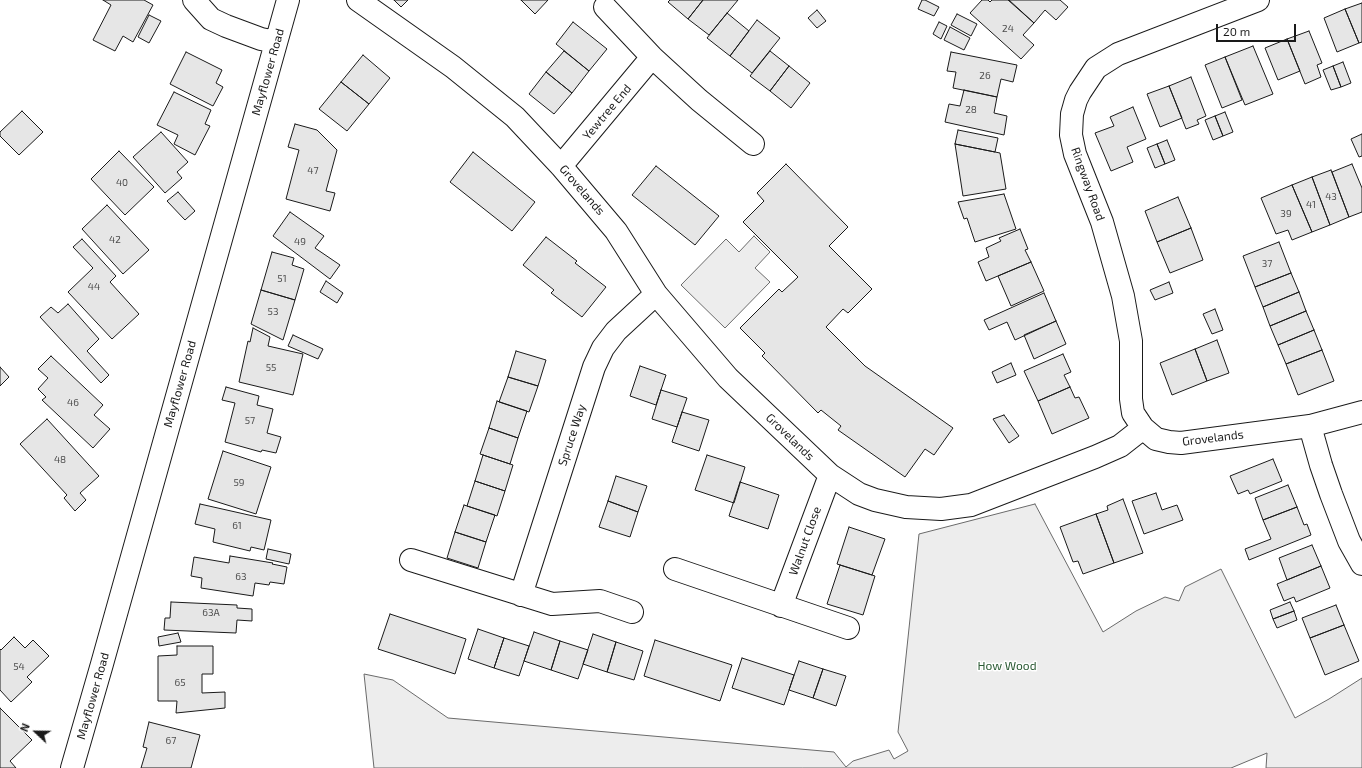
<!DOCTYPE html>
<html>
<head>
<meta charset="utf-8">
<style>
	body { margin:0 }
	#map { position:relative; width:1362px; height:768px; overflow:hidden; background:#fff; font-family:"Exo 2",sans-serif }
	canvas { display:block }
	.north { position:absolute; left:16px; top:712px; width:40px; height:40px; -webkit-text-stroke:3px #fff; paint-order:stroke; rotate:292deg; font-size:11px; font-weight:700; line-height:16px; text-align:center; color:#1a1a1a }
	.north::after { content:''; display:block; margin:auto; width:14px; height:18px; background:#1a1a1a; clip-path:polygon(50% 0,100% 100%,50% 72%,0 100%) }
	.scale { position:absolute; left:1216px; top:24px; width:80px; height:18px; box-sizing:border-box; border:2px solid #1a1a1a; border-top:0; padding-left:5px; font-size:12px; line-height:14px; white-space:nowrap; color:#1a1a1a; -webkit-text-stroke:3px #fff; paint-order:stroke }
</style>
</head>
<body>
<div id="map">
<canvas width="1362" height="768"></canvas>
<div class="north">N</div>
<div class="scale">20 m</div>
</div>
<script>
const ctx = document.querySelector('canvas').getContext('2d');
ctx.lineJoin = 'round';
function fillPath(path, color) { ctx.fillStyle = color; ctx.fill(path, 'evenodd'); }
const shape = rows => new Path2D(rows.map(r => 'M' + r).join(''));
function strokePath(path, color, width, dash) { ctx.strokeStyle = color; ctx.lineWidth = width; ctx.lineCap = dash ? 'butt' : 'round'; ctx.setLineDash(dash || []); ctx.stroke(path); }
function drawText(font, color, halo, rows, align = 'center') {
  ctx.font = font + ' "Exo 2",sans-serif'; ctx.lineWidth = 3; ctx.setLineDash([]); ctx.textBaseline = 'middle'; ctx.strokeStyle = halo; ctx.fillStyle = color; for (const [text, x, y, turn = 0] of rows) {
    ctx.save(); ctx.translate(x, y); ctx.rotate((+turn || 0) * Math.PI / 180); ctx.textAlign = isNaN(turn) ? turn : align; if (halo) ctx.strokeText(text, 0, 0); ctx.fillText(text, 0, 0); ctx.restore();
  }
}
const built = shape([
	[754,236,770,252,755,268,770,282,725,328,681,285,726,239,739,252,754,236],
	[1035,504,1103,632,1136,611,1165,597,1179,601,1185,587,1221,569,1295,718,1329,699,1362,678,1362,768,1266,768,1267,753,1231,768,374,768,364,674,393,680,448,718,834,752,846,767,853,761,889,750,894,759,908,751,898,732,919,534,1035,504]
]);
fillPath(built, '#ededed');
strokePath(built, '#6a6a6a', 1);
const building = shape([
	[103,0,144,0,153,5,133,42,123,36,115,51,93,40,111,5,103,0],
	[394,0,408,0,401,7,394,0],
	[521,0,548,0,535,14,521,0],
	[670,0,703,0,688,19,668,2,670,0],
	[703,0,738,0,709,35,688,19,703,0],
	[922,0,925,0,939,7,934,16,918,9,922,0],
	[982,0,988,0,990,2,992,0,1008,0,1034,23,1023,35,1034,45,1021,59,970,13,982,0],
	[1009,0,1060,0,1068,7,1056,20,1045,10,1034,23,1009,0],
	[1362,3,1362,42,1359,43,1345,9,1362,3],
	[1345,9,1359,43,1337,52,1324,18,1345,9],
	[817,10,826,21,817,28,808,18,817,10],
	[727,13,749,31,730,56,707,38,727,13],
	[957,14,977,24,971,36,951,25,957,14],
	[149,15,161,21,149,43,138,37,149,15],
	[757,20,780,38,752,73,730,56,757,20],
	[573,22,607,49,589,71,556,44,573,22],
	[939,22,947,26,941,39,933,34,939,22],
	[950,27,970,38,964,50,944,40,950,27],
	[1309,31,1322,63,1317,65,1321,77,1305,84,1287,39,1309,31],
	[1287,39,1300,71,1278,80,1265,48,1287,39],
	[1253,46,1273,94,1245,105,1225,57,1253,46],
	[564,51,589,71,572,93,546,72,564,51],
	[770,51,789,66,770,91,750,76,770,51],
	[186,52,222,70,216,83,223,87,213,106,170,84,186,52],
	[951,52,1017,65,1013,82,1001,79,997,97,953,88,956,72,947,71,951,52],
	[363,55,390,78,369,104,341,82,363,55],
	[1225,57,1242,100,1222,108,1205,65,1225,57],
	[1343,62,1351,83,1341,87,1333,66,1343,62],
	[789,66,810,83,791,108,770,91,789,66],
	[1333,66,1341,87,1331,90,1323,70,1333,66],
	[546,72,572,93,554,114,529,94,546,72],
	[1191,77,1206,116,1197,120,1199,124,1186,129,1169,86,1191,77],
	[341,82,369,104,347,131,319,109,341,82],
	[1169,86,1182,118,1160,127,1147,94,1169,86],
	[964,90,997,97,994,113,1007,116,1004,135,945,122,949,104,960,106,964,90],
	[174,92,211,110,205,124,210,126,195,155,174,144,178,135,157,125,174,92],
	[1133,107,1146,139,1127,147,1133,162,1111,171,1095,133,1114,126,1110,117,1133,107],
	[22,111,43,132,19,155,0,136,0,132,22,111],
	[1225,112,1233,132,1223,136,1215,116,1225,112],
	[1215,116,1223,136,1213,140,1205,120,1215,116],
	[295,124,317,130,337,150,326,191,335,193,330,211,286,199,299,150,288,147,295,124],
	[958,130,998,138,995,152,955,144,958,130],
	[161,132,188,162,177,172,182,178,165,193,133,157,161,132],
	[1362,134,1362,156,1359,157,1351,139,1362,134],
	[1167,140,1175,160,1165,164,1157,144,1167,140],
	[955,144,1000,153,1006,189,963,196,955,144],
	[1157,144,1165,164,1155,168,1147,148,1157,144],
	[119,151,154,187,125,215,91,179,119,151],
	[473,152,535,202,512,231,450,182,473,152],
	[786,164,848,227,829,246,872,289,848,313,843,309,826,327,865,366,953,428,934,455,925,449,905,477,838,430,841,426,821,410,818,413,762,356,765,353,740,328,779,289,782,292,798,277,743,222,764,201,757,193,786,164],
	[1352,164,1362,188,1362,212,1349,217,1332,172,1352,164],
	[656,166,719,216,695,245,632,195,656,166],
	[1331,170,1349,217,1330,225,1312,177,1331,170],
	[1312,177,1330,225,1312,232,1292,185,1312,177],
	[1292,185,1312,232,1292,240,1288,230,1276,234,1261,198,1292,185],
	[178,192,195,211,185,220,167,201,178,192],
	[1004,194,1016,229,975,242,967,218,964,219,958,202,1004,194],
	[1178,197,1191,228,1157,242,1145,211,1178,197],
	[107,205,149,250,123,274,82,229,107,205],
	[290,212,324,236,315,248,340,265,330,279,273,236,290,212],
	[1191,228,1203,260,1170,273,1157,242,1191,228],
	[1020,229,1028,249,1025,250,1031,262,986,281,978,262,989,257,986,248,1001,241,999,238,1020,229],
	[546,237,577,261,575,263,606,287,582,317,551,293,554,290,523,265,546,237],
	[82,239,116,276,110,282,139,314,112,339,68,292,93,268,73,247,82,239],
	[1279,242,1291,273,1255,287,1243,256,1279,242],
	[272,252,294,258,292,265,304,269,295,300,261,290,272,252],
	[1031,262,1044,291,1011,306,998,276,1031,262],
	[1291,273,1299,292,1263,307,1255,287,1291,273],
	[326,281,343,293,337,303,320,292,326,281],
	[1169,282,1173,293,1155,300,1150,290,1169,282],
	[261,290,295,300,283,340,251,324,261,290],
	[1299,292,1306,311,1270,326,1263,307,1299,292],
	[1044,293,1056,321,1015,340,1007,322,989,330,984,320,1044,293],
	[68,304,99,339,87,351,109,375,101,383,40,317,51,307,58,313,68,304],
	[1215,309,1223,330,1212,334,1203,314,1215,309],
	[1306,311,1314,330,1278,345,1270,326,1306,311],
	[1056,321,1066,344,1034,359,1024,335,1056,321],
	[253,328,270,337,268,346,303,354,293,395,239,382,248,341,250,342,253,328],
	[1314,330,1322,350,1286,364,1278,345,1314,330],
	[293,335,323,349,318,359,288,346,293,335],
	[1217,340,1229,373,1207,381,1195,349,1217,340],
	[1195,349,1207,381,1172,395,1160,363,1195,349],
	[1322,350,1334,381,1298,395,1286,364,1322,350],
	[516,351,546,360,538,386,508,377,516,351],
	[1063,354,1071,372,1064,375,1070,387,1038,401,1024,371,1063,354],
	[51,356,103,405,94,415,110,429,93,448,42,400,46,397,38,389,48,378,38,369,51,356],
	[1011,363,1016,375,997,383,992,372,1011,363],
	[640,366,666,375,656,405,630,396,640,366],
	[0,367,9,377,0,386,0,367],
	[508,377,538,386,529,412,499,402,508,377],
	[226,387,259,396,257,405,273,409,267,433,281,437,276,453,262,450,261,452,225,442,235,403,222,400,226,387],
	[1070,387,1075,398,1079,397,1089,418,1052,434,1038,401,1070,387],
	[661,390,687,398,677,427,652,419,661,390],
	[497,401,527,411,518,438,489,428,497,401],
	[682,412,709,420,699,451,672,442,682,412],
	[1004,415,1019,436,1009,443,993,419,1004,415],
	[47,419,99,476,80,493,86,500,75,511,64,498,67,495,20,444,47,419],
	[489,428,518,438,510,464,480,454,489,428],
	[223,451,271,467,256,514,208,499,223,451],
	[483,455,513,465,505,491,475,481,483,455],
	[707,455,745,467,734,503,695,490,707,455],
	[1273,459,1282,481,1250,494,1248,490,1238,494,1230,476,1273,459],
	[616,476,647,486,638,512,608,501,616,476],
	[475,481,505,491,497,516,467,506,475,481],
	[740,482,779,495,768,529,729,516,740,482],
	[1288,485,1297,507,1263,520,1255,498,1288,485],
	[1156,493,1162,510,1177,505,1183,520,1144,534,1132,501,1156,493],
	[1123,499,1143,553,1114,563,1096,514,1108,510,1107,506,1123,499],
	[608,501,638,512,630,537,599,527,608,501],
	[200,504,271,520,264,550,251,547,250,551,213,542,215,529,195,524,200,504],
	[464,505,495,515,486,542,455,532,464,505],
	[1297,507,1304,525,1307,524,1311,535,1249,560,1245,549,1271,539,1263,520,1297,507],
	[1096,514,1114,563,1083,574,1078,561,1073,562,1060,527,1096,514],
	[849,527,885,539,872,575,837,564,849,527],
	[455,532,486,542,478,568,447,558,455,532],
	[1312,545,1321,566,1287,580,1279,558,1312,545],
	[268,549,291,554,289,564,266,559,268,549],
	[230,556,273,563,272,564,287,567,284,584,270,582,269,585,255,583,253,596,201,588,202,578,191,576,194,557,229,563,230,556],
	[840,565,875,576,863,615,827,604,840,565],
	[1321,566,1330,588,1296,602,1294,597,1284,601,1277,584,1321,566],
	[171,602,237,605,237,608,252,609,252,621,237,620,236,633,164,630,165,618,170,618,171,602],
	[1290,602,1294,611,1273,619,1270,610,1290,602],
	[1336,605,1344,625,1310,638,1302,618,1336,605],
	[1294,611,1297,620,1277,628,1273,619,1294,611],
	[390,614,466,639,455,674,378,649,390,614],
	[1344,625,1359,661,1325,675,1310,638,1344,625],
	[478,629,504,638,494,668,468,659,478,629],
	[534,632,560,641,551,670,524,661,534,632],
	[178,633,181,642,159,646,158,637,178,633],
	[593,634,616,642,607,672,583,664,593,634],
	[14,637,25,648,33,640,49,656,27,677,32,682,11,702,0,690,0,649,1,650,14,637],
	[504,638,529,646,519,676,494,668,504,638],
	[655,640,732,665,720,701,644,676,655,640],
	[560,641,588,650,578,679,551,670,560,641],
	[616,642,643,651,634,680,607,672,616,642],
	[177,646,213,646,213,674,202,674,202,693,225,692,225,708,176,713,177,701,158,701,158,656,177,655,177,646],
	[742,658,794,675,784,705,732,688,742,658],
	[799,661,823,669,813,698,789,690,799,661],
	[823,669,846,676,836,706,813,698,823,669],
	[0,708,32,740,10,761,16,768,0,768,0,708],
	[149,722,200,735,191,768,141,768,147,748,143,747,149,722]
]);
fillPath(building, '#e6e6e6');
strokePath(building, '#1a1a1a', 1);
const minor = shape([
	[194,0,211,19,226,26,261,39,276,42],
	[358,0,453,67,515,117,561,166,616,231,656,294,728,378,830,475,859,494,875,500,906,507,941,509,971,505,1095,457,1120,446,1143,428,1156,439,1169,442,1181,443,1310,426,1362,412],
	[605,7,652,57,699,100,753,144],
	[561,166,652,57],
	[1310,426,1321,465,1331,494,1349,541,1362,564],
	[1143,428,1133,413,1131,399,1131,341,1123,296,1102,222,1075,154,1071,135,1072,114,1076,100,1080,92,1096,68,1118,54,1258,0],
	[411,560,552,604,600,601,632,612],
	[675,569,848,628],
	[521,595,594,367,603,348,616,331,656,294],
	[781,606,830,475],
	[72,768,102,664,288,0]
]);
strokePath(minor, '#1a1a1a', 24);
strokePath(minor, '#fff', 22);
drawText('10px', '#4d4d4d', null, [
	["24",1008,29],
	["26",985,76],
	["28",971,110],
	["47",313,171],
	["40",122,183],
	["43",1331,197],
	["41",1311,205],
	["39",1286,214],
	["42",115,240],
	["49",300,242],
	["37",1267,264],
	["51",282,279],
	["44",94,287],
	["53",273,312],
	["55",271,368],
	["46",73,403],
	["57",250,421],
	["48",60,460],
	["59",239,483],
	["61",237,526],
	["63",241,577],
	["63A",211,613],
	["54",19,667],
	["65",180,683],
	["67",171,741]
]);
drawText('12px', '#1a1a1a', '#fff', [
	["Mayflower Road",268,72,-74],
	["Yewtree End",607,112,-50],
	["Ringway Road",1088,184,70],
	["Grovelands",582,190,49],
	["Mayflower Road",180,384,-74],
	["Spruce Way",572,435,-72],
	["Grovelands",790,437,44],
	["Grovelands",1213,438,-7],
	["Walnut Close",805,541,-70],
	["Mayflower Road",93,696,-74]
]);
drawText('12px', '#2b5a34', '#fff', [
	["How Wood",1007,666]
]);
</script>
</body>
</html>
